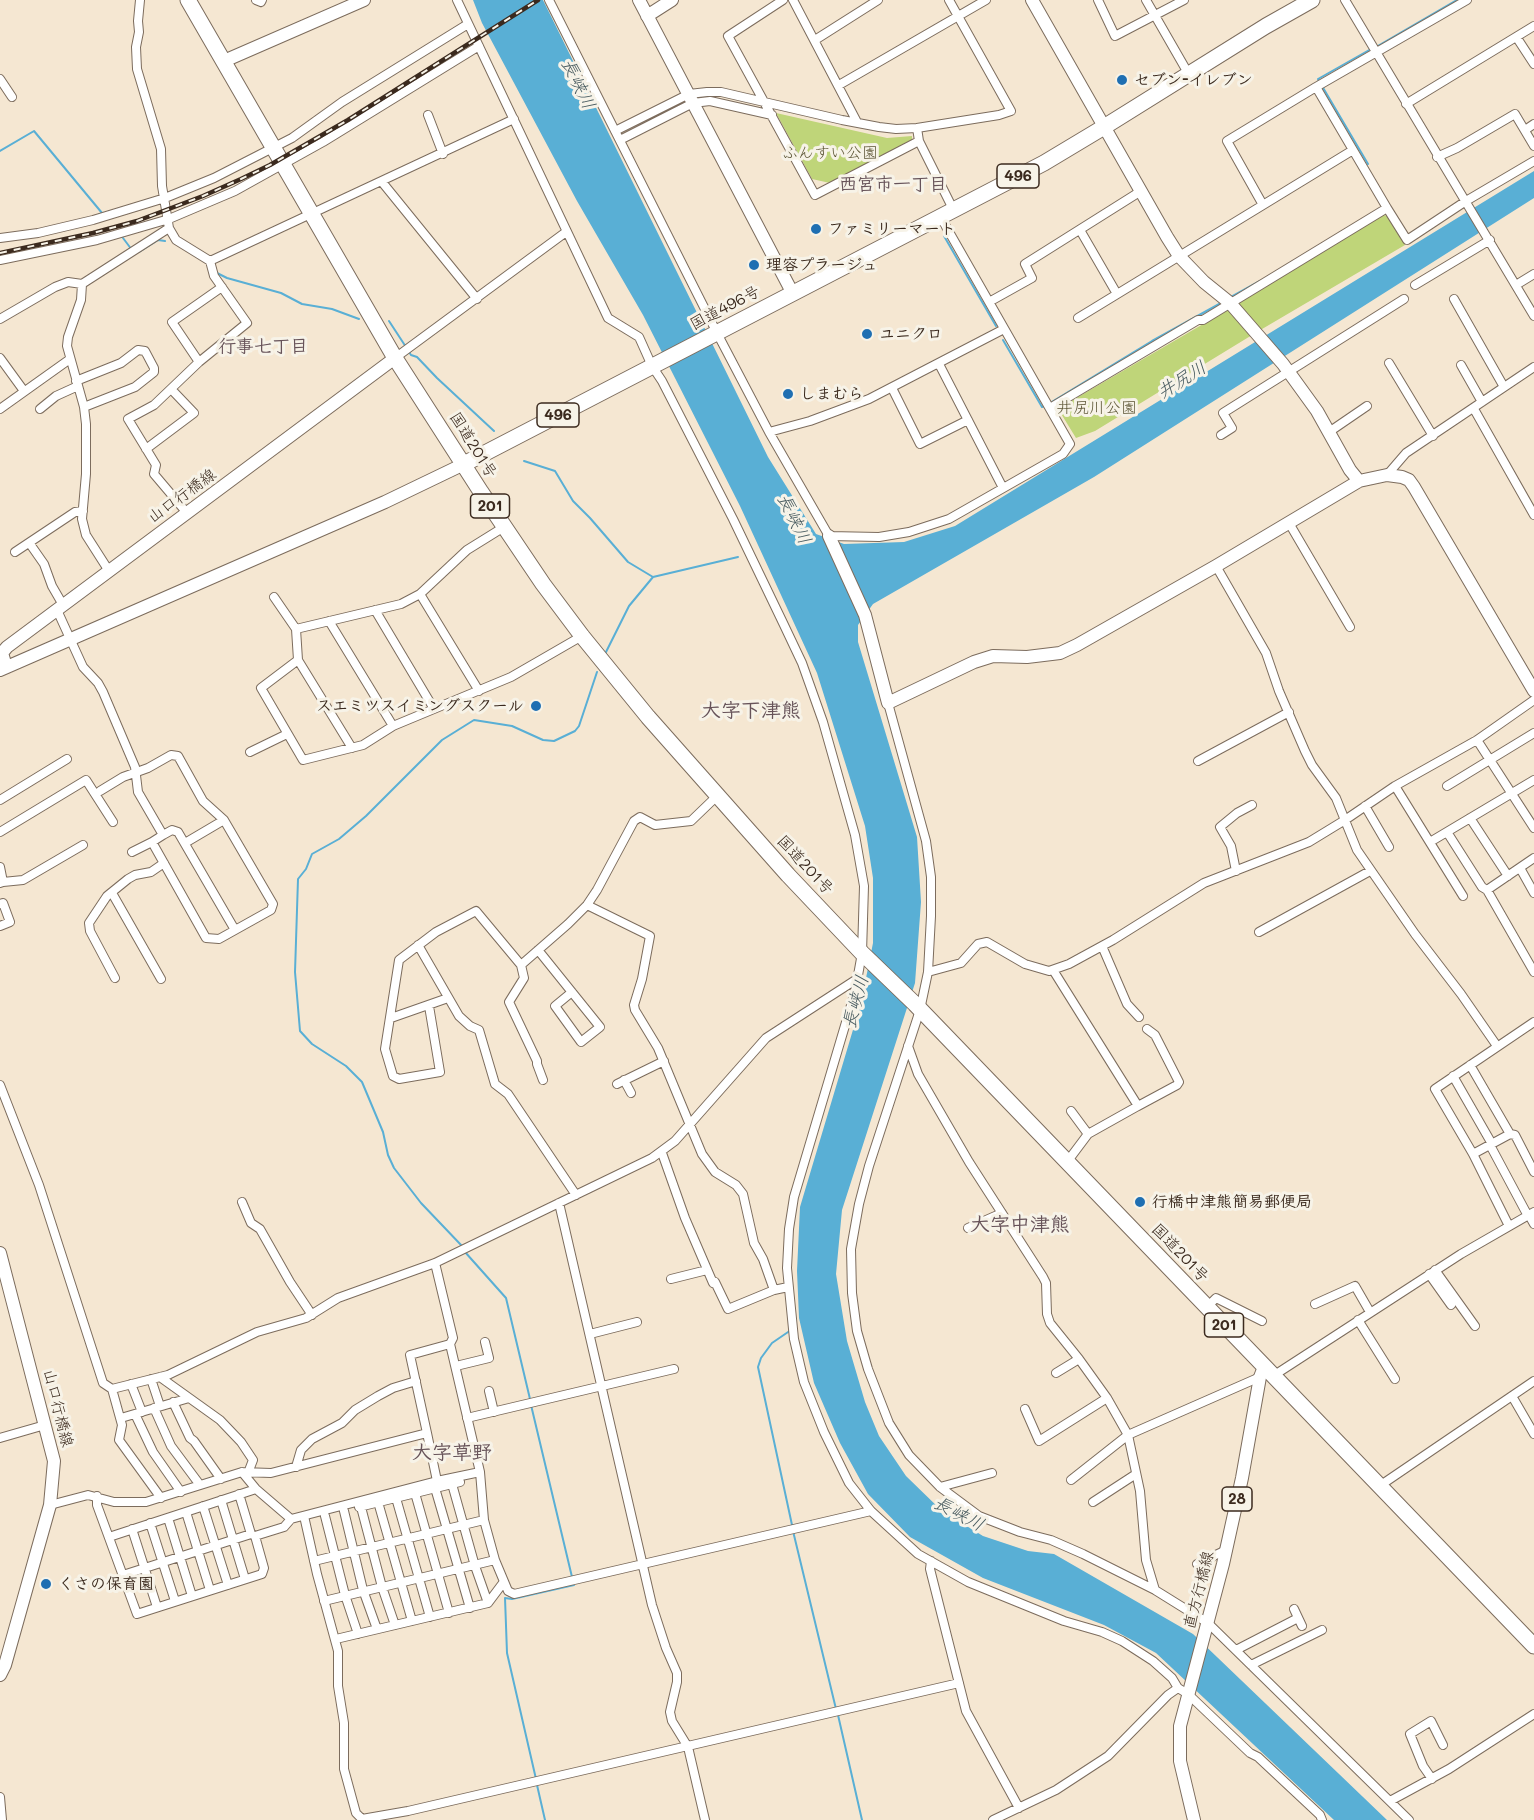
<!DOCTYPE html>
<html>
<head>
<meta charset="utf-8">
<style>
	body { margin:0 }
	canvas { display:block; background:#f5e7d2 }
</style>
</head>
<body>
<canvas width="1534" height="1820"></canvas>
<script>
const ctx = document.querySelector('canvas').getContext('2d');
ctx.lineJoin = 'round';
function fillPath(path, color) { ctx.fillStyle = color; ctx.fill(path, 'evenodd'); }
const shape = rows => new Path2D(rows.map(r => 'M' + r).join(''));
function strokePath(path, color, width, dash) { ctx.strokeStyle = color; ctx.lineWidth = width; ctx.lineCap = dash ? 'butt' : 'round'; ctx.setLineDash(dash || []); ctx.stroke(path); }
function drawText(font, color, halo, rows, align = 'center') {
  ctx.font = font + ' Mali,"Klee One",sans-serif'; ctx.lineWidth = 6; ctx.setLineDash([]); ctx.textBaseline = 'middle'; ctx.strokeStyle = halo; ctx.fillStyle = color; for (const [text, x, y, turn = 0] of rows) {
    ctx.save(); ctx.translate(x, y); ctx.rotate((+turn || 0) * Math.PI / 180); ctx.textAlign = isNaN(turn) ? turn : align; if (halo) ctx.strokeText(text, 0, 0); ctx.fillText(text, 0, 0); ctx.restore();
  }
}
fillPath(shape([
	[776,113,887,138,912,136,912,142,830,183,812,179],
	[1383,215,1388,216,1405,245,1257,332,1095,431,1076,438,1060,412,1061,407,1246,299]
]), '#bfd579');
fillPath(shape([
	[473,0,543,0,768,457,816,534,844,544,904,542,955,526,1534,171,1534,198,1094,477,873,604,858,625,858,642,917,837,921,902,915,983,842,1210,836,1274,847,1341,865,1402,879,1436,906,1476,942,1511,983,1536,1028,1551,1054,1554,1193,1634,1387,1820,1334,1820,1156,1653,1104,1625,983,1578,910,1537,868,1494,840,1443,814,1383,799,1318,797,1271,800,1207,861,1003,873,943,873,878,865,826,817,673,740,506,643,315,577,201,482,23]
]), '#59afd5');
strokePath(shape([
	[1376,47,1457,0],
	[1319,82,1318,79,1371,49],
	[1322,86,1368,164],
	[0,151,34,131,102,213],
	[944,236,996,326],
	[123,238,132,250],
	[139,252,158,240,165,241],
	[217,273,227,278,281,293,302,304,332,309,359,319],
	[1231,297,1260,281],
	[389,321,406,347],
	[1003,340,1042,407,1045,406],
	[409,352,411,355,417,357,437,378,494,431],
	[1050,403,1152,341,1221,303],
	[524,461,555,471,573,501,590,518,628,562,653,577],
	[605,654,629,606,653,577,738,557],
	[462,1246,421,1203,394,1168,388,1155,383,1132,362,1082,346,1066,312,1044,300,1031,295,972,298,879,306,869,312,854,339,839,366,816,442,740,474,720,512,726,543,740,554,741,575,731,579,726,597,672],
	[465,1252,506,1298,530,1399],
	[791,1330,772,1343,761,1358,758,1367,792,1525],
	[531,1405,572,1577],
	[793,1531,836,1709],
	[838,1715,862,1820],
	[536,1779,507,1653,505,1598,512,1599,574,1585,574,1583],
	[537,1785,545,1820]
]), '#59afd5', 2);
const street = shape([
	[140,0,138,21,139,32,136,47,137,69,161,149,162,186,169,228,176,240,210,261,514,119],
	[256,0,261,2,262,0],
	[457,0,608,318,639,337,652,366,662,381,733,519,784,625,802,663,823,722,855,835,864,886,862,953,855,992,794,1197,789,1229,787,1268,794,1339,804,1382,824,1432,849,1483,871,1511,918,1554,968,1582,1064,1621,1102,1632,1122,1641,1153,1661,1172,1678,1178,1688],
	[549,0,717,333,769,432,829,536,879,537,909,532,949,519,1063,454,1070,444,940,216],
	[783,0,728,36,815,195,919,141],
	[793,0,857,122],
	[1098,0,1115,36,1184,0],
	[1146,0,1188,73],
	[1345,0,1534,316],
	[1517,38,1534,64],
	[815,40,878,0],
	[0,79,12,97],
	[839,85,986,0],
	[1316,87,1387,208],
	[1406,104,1534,26],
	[428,115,443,154],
	[917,128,999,115,1011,111,949,0],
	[1525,130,1534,124],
	[615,131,689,94,707,92,721,92,842,120,879,127,896,129,917,128,919,141,953,209],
	[620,140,693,103,710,101,772,115],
	[1437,157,1457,148,1515,114,1534,146],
	[382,182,477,299],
	[1263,205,1227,141,1316,87,1467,0],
	[1080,230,1117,294],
	[0,238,38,233,93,220,165,198,214,178,292,138,342,102,468,24],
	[0,260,97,240,169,219,235,191,323,142,479,46],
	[82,284,81,300,68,337,67,346,84,407,86,424,86,474,82,519,86,535,109,571],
	[1415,285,1490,240],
	[1516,285,1534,274],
	[1454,299,1504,387],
	[989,302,1032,278,1025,264,1141,191],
	[1078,318,1353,150],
	[0,319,55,287,68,282,82,284,169,228],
	[0,358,24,391],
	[395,358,566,232],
	[199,362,172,322,222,287],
	[1389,363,1433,436],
	[939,364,1003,488],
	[1461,365,1482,402],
	[76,381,121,363,138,350,145,351,154,368,154,372,135,387,84,407],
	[892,388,920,444,968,420],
	[1050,408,1198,320,1203,320,1387,208,1407,240,1466,201,1534,161],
	[0,409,70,359],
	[40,409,56,396,78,386],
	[1474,409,1534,515],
	[769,432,810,421,869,399,1004,329],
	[1329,432,1367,406],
	[1221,435,1232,428,1223,413,1404,299],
	[146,449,194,413,172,390],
	[1387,475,1406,453,1534,367],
	[187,513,154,474,156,465,128,419,154,405,199,362,247,323,214,276,210,261],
	[1289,523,1350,627],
	[30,544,44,564,52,586,63,605],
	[15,552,75,512,83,511],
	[1216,566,1266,653,1279,691,1305,751,1312,765,1336,798,1357,850,1415,934,1461,994,1497,1046],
	[274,597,296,629,401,604,420,594],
	[57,610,83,667,98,683,103,692,135,767,138,792,163,835,172,830,178,832,235,930],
	[375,610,434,709],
	[329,621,393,726],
	[296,629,298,660,352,748],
	[298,660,261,688,303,760,363,745,393,726,511,677,582,636],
	[479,691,420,594,467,550,504,527],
	[888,703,926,841,931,877,931,916,928,972,920,1010,869,1166,859,1204,851,1249,852,1293,857,1331,868,1369,889,1423,909,1455,940,1487,979,1516,1020,1532,1051,1540,1083,1554,1155,1590,1208,1623,1409,1820],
	[1477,740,1534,828],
	[250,752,287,734],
	[1198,761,1289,712],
	[1395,786,1463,896],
	[1447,786,1534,733],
	[100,791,123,777,148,768,171,755,178,756,203,801,224,820,273,904,271,910,219,939,206,938,152,842,163,835],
	[0,800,67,759],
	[1365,806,1389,847],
	[1470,818,1508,876],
	[0,832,86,780,113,822],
	[1447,832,1482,887,1487,890,1534,972],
	[1430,842,1534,780],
	[185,843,224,820],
	[132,852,152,842],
	[0,867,3,882,0,883],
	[1520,868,1534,893],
	[1236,871,1231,846,1220,827,1237,813,1252,805],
	[3,882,23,880,83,845],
	[1487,890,1534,858],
	[112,893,161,979],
	[0,904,3,903,10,922,0,926],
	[587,905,650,936,642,979,634,1005,635,1010,658,1048,702,1154,715,1172,736,1185,743,1194,754,1243,763,1259,774,1290],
	[1259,932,1370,871],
	[418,945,459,1016,470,1026,479,1030,495,1084,508,1094,576,1195],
	[1102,946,1127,1004,1139,1017],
	[538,950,600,1027,581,1042,555,1006,572,992],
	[521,965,524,978,509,1002,537,1061,537,1064,543,1080],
	[1053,970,1138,1106,1088,1134,1067,1162],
	[928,972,961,963,978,944,987,942,1025,964,1049,971,1069,964,1113,940,1204,883,1309,842,1345,820,1395,786,1477,740,1534,700],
	[115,978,90,931,89,923,107,896,128,879,135,875,151,872,164,863],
	[429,1006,440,1072,399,1079,393,1076,385,1049,399,960,436,932,476,911,521,965,568,924,587,905,597,890,634,821,640,817,655,825,691,821,717,796],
	[391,1018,448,998],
	[908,1046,918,1074,969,1162,1043,1277,1046,1283,1047,1314,1050,1323,1079,1359,1107,1398,1128,1435,1140,1491,1146,1560,1155,1590],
	[1470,1065,1510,1134,1515,1135,1534,1172],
	[1453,1076,1492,1144],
	[624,1080,631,1093],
	[617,1084,664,1061],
	[0,1085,39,1185,103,1383,112,1389,122,1425,119,1440,161,1498],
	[1138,1106,1177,1085,1179,1082,1155,1035,1147,1029],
	[1071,1111,1088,1134],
	[1490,1145,1528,1216],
	[662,1153,685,1218,713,1283,715,1282,728,1309,774,1290,788,1287],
	[1473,1154,1510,1134],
	[242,1202,251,1223,260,1229,290,1282,312,1315],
	[559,1203,652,1605,666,1648,677,1673,677,1682,670,1712,672,1721,688,1747,705,1820],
	[1529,1215,1534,1224],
	[1509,1226,1473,1154,1435,1089,1534,1022],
	[968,1228,1002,1213],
	[435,1263,453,1338,450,1344,480,1472,484,1520,495,1560,508,1591,514,1594,871,1511],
	[1435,1270,1475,1326],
	[1429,1274,1451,1305],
	[671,1279,707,1270],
	[1315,1304,1355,1286,1370,1312],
	[1207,1307,1216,1298,1262,1321],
	[1358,1320,1395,1379],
	[590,1334,637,1322],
	[456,1366,489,1358,485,1342],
	[1056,1373,1079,1359],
	[1273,1376,1461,1254,1534,1212],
	[160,1377,220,1420,241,1442,253,1460,248,1473],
	[151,1379,160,1406],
	[131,1384,142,1412],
	[112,1389,168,1375,257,1332,306,1318,338,1298,435,1263,652,1158,675,1141,766,1038,857,979],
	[489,1391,494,1412],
	[1512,1396,1534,1434],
	[173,1402,190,1438,194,1441,221,1479],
	[154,1408,171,1446,200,1485],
	[1025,1409,1039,1441,1107,1398],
	[135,1414,153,1452,181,1492],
	[121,1418,189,1398],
	[467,1418,674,1369],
	[427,1433,410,1355,450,1344],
	[0,1438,45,1425],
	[296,1467,301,1450,312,1439,342,1423,355,1410,378,1396,393,1388,416,1381],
	[242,1472,256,1489,291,1519,437,1481,480,1472],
	[1071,1480,1128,1435,1260,1377],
	[452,1484,475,1566,488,1603],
	[1381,1485,1534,1381],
	[940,1487,992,1473],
	[435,1488,470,1608],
	[415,1493,449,1613],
	[239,1494,251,1534],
	[97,1496,97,1505,137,1614,262,1574,264,1568,255,1536,284,1527,291,1519],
	[396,1498,430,1617],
	[221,1500,245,1579],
	[378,1502,412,1621],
	[1093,1502,1136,1474],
	[50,1505,88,1495,114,1502,146,1502,242,1472,271,1473,427,1433,437,1481],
	[203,1506,228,1585],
	[359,1507,460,1482],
	[361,1507,382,1587,395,1625],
	[344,1511,363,1590,377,1629],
	[186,1512,210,1590],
	[304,1516,317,1574,338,1651,338,1686,344,1723,344,1769,356,1813,362,1819,408,1811,959,1683],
	[325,1516,345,1595,358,1634],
	[168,1518,192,1596],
	[150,1523,175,1601],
	[132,1529,157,1607],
	[109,1537,256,1489],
	[314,1561,484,1520],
	[931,1561,930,1569,966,1711,1019,1808],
	[1197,1564,1226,1550],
	[123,1575,251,1534,255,1536],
	[324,1601,495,1560],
	[1294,1609,1302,1626],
	[336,1639,488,1603,503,1583],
	[1236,1650,1298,1618],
	[1251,1665,1322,1630],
	[1432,1779,1423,1766,1410,1734,1431,1721,1443,1745],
	[0,1797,2,1820],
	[1390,1801,1449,1769,1534,1714],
	[993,1820,1056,1790,1108,1756,1168,1695,1178,1688,1188,1694,1250,1753,1258,1757,1320,1815,1322,1820]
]);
const secondary = shape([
	[639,0,792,292],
	[1032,0,1167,237,1179,256,1204,282,1230,303,1283,364,1317,411,1350,470,1359,481],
	[647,16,672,0],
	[224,61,364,0],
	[829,536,865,615,888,703,974,662,993,656,1027,657,1060,653,1077,645,1216,566,1359,481,1387,475,1402,477,1409,480,1414,487,1534,691],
	[6,667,2,653,7,647,395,358],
	[0,670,385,502,464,464],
	[0,1253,54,1461,50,1505,5,1665,0,1675]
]);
const primary = shape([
	[1194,1820,1180,1761,1180,1726,1223,1564,1242,1478,1260,1377,1264,1367]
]);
const highway = shape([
	[188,0,395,358,481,492,543,584,582,636,648,717,788,875,862,953,915,1004,1534,1646],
	[464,464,1044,163,1104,127,1266,26,1312,0]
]);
strokePath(street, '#7c6c5d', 10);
strokePath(secondary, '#7c6c5d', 14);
strokePath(primary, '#7c6c5d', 14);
strokePath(highway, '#7c6c5d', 17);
strokePath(street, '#fff', 8);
strokePath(secondary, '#fff', 12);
strokePath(primary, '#fff', 12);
strokePath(highway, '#fff', 15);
const rail = shape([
	[0,253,93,233,137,221,203,196,241,179,270,165,348,120,538,0]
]);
strokePath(rail, '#3b2a1e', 4.5);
strokePath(rail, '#f7f3e8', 2, [7]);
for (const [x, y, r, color] of [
	[1122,80,6,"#1f6fb2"],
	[816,229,6,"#1f6fb2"],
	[754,265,6,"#1f6fb2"],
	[867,334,6,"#1f6fb2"],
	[788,394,6,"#1f6fb2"],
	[536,706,6,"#1f6fb2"],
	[1140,1202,6,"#1f6fb2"],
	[46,1584,6,"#1f6fb2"]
]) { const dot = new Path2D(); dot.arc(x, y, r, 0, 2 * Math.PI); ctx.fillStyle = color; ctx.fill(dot); strokePath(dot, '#f7f3e8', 2); }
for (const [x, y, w] of [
	[1018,176,42],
	[558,415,42],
	[490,506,39],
	[1224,1325,39],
	[1237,1499,30]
]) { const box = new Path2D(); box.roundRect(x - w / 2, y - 12, w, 24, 4.5); ctx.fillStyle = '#f7f3e8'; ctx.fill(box); strokePath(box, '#3b2a1e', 1.5); }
drawText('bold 15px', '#3b2a1e', null, [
	["496",1018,176],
	["496",558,415],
	["201",490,506],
	["201",1224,1325],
	["28",1237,1499]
]);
drawText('bold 16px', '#3b2a1e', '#f7f3e8', [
	["セブン-イレブン",1134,80],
	["ファミリーマート",828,229],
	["理容プラージュ",766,265],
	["ユニクロ",879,334],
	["しまむら",800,394],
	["スエミツスイミングスクール",524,706,"right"],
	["行橋中津熊簡易郵便局",1152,1202],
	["くさの保育園",58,1584]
], 'left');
drawText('16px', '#5c5535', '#f7f3e8', [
	["ふんすい公園",830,153],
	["井尻川公園",1097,408]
]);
drawText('16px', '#3b2a1e', '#f7f3e8', [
	["国道496号",725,308,-28],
	["国道201号",473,445,58],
	["山口行橋線",182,496,-36],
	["国道201号",805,865,47],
	["国道201号",1180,1253,46],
	["山口行橋線",58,1408,76],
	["直方行橋線",1199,1590,-76]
]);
drawText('italic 18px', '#46595e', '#f7f3e8', [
	["長峡川",578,84,64],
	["井尻川",1182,380,-32],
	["長峡川",794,519,64],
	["長峡川",856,1002,-75],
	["長峡川",959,1514,28]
]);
drawText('bold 18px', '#675359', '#f7f3e8', [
	["西宮市一丁目",893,184],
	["行事七丁目",263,346]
]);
drawText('bold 20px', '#675359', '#f7f3e8', [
	["大字下津熊",751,711],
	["大字中津熊",1020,1225],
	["大字草野",452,1453]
]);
</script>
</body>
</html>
